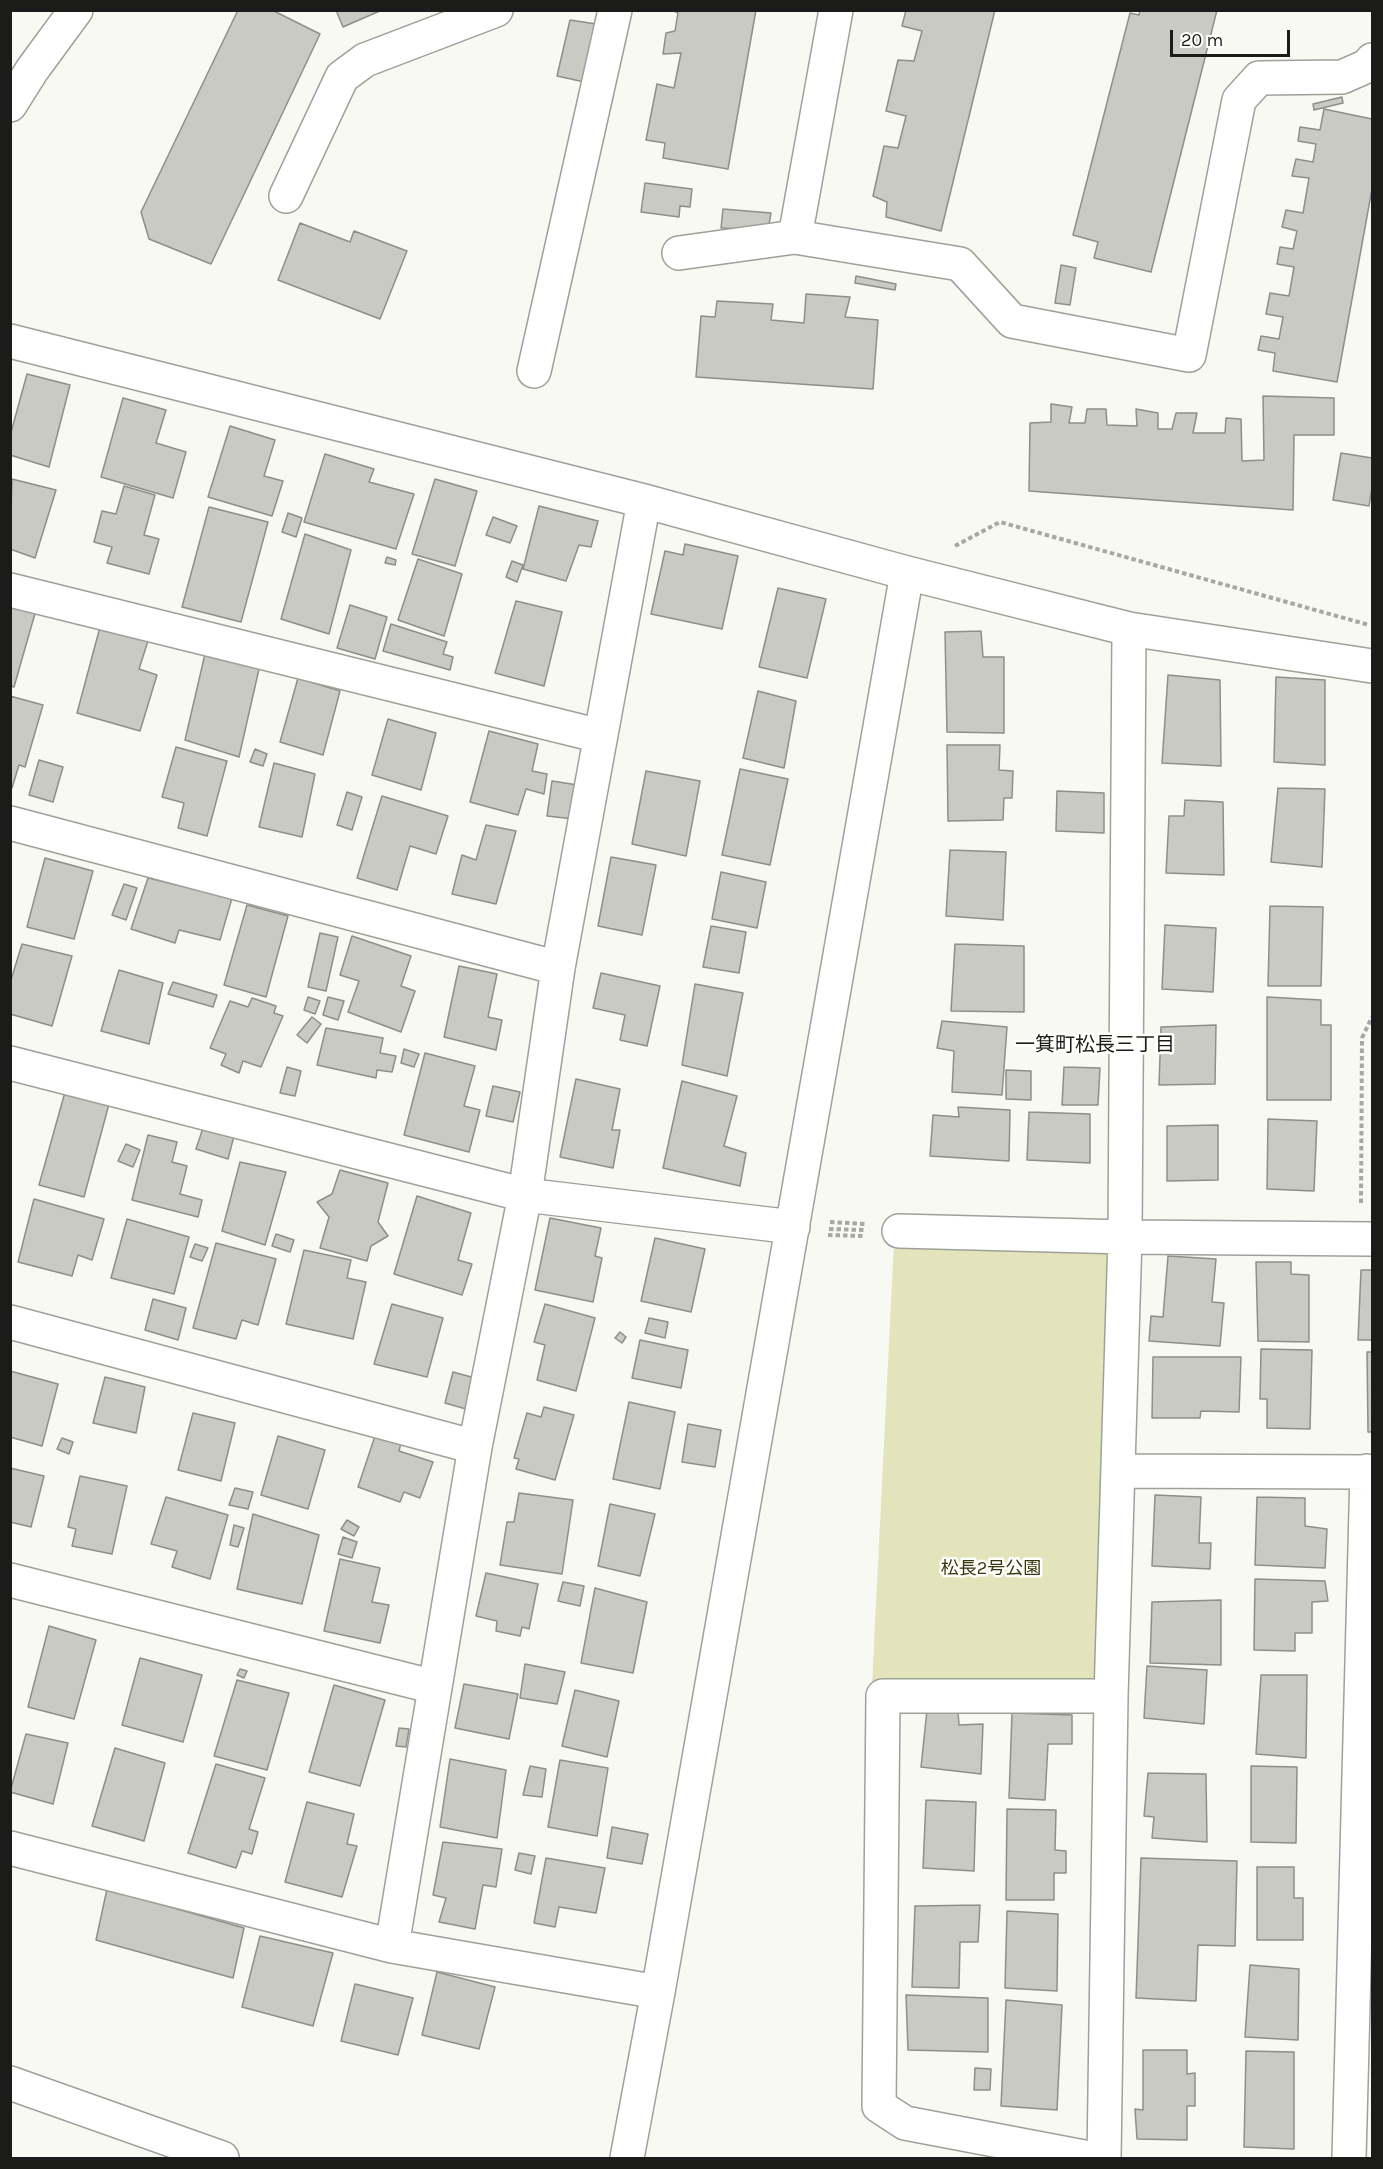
<!DOCTYPE html>
<html>
<head>
<meta charset="utf-8">
<style>
	body { margin:0 }
	#map { position:relative; width:1383px; height:2169px; overflow:hidden; background:#f9f9f4; font-family:Karla,sans-serif }
	canvas { display:block }
	.frame { position:absolute; inset:0; border:12px solid #1b1b1a; pointer-events:none }
	.scale { position:absolute; left:1170px; top:30px; width:120px; height:27px; box-sizing:border-box; border:3px solid #1b1b1a; border-top:0; padding-left:8px; font-size:18px; line-height:21px; white-space:nowrap; color:#1b1b1a; -webkit-text-stroke:4px #fffffe; paint-order:stroke }
</style>
</head>
<body>
<div id="map">
<canvas width="1383" height="2169"></canvas>
<div class="frame"></div>
<div class="scale">20 m</div>
</div>
<script>
const ctx = document.querySelector('canvas').getContext('2d');
ctx.lineJoin = 'round';
function fillPath(path, color) { ctx.fillStyle = color; ctx.fill(path, 'evenodd'); }
const shape = rows => new Path2D(rows.map(r => 'M' + r).join(''));
function strokePath(path, color, width, dash) { ctx.strokeStyle = color; ctx.lineWidth = width; ctx.lineCap = dash ? 'butt' : 'round'; ctx.setLineDash(dash || []); ctx.stroke(path); }
function drawText(font, color, halo, rows, align = 'center') {
  ctx.font = font + ' Karla,"Noto Sans JP",sans-serif'; ctx.lineWidth = 5; ctx.setLineDash([]); ctx.textBaseline = 'middle'; ctx.strokeStyle = halo; ctx.fillStyle = color; for (const [text, x, y, turn = 0] of rows) {
    ctx.save(); ctx.translate(x, y); ctx.rotate((+turn || 0) * Math.PI / 180); ctx.textAlign = isNaN(turn) ? turn : align; if (halo) ctx.strokeText(text, 0, 0); ctx.fillText(text, 0, 0); ctx.restore();
  }
}
fillPath(shape([
	[894,1242,1113,1247,1101,1684,872,1685]
]), '#e4e4bc');
const building = shape([
	[238,10,272,10,320,34,211,264,149,239,141,212,238,10],
	[336,10,382,10,343,27,336,10],
	[672,10,756,10,728,169,663,158,665,143,646,140,657,84,674,88,681,53,663,54,666,33,675,31,678,13,672,10],
	[906,10,995,10,941,231,886,217,887,202,873,196,884,146,898,148,906,116,886,111,898,60,914,61,922,31,902,26,906,10],
	[1140,10,1217,10,1151,272,1094,258,1098,242,1073,235,1130,13,1139,15,1140,10],
	[570,20,603,25,589,83,557,76,570,20],
	[1342,97,1343,103,1314,110,1313,104,1342,97],
	[1324,109,1372,119,1372,189,1337,382,1273,371,1275,353,1258,350,1261,336,1279,339,1283,317,1266,314,1270,293,1289,296,1294,267,1277,264,1280,247,1293,249,1297,231,1282,227,1286,210,1303,213,1309,178,1292,176,1296,159,1313,162,1316,144,1298,141,1300,127,1320,130,1324,109],
	[645,183,692,189,690,207,680,206,679,217,641,212,645,183],
	[723,209,771,213,768,230,721,228,723,209],
	[300,223,350,242,354,231,407,251,380,319,278,280,300,223],
	[1061,265,1076,268,1070,305,1055,303,1061,265],
	[856,276,896,284,895,290,855,283,856,276],
	[806,294,850,297,845,317,878,320,873,389,696,377,701,316,715,317,717,301,773,304,771,320,804,323,806,294],
	[27,374,70,385,49,467,10,455,10,436,27,374],
	[1263,396,1334,398,1334,435,1294,435,1293,510,1029,491,1030,423,1051,422,1051,404,1072,407,1069,423,1085,423,1087,409,1106,409,1107,425,1137,426,1136,409,1158,413,1158,429,1172,429,1176,413,1197,413,1193,433,1225,433,1226,418,1241,419,1242,461,1264,460,1263,396],
	[123,398,166,410,156,443,186,452,173,498,101,477,123,398],
	[230,426,275,440,264,476,283,481,272,516,208,497,230,426],
	[1341,453,1372,458,1372,488,1369,506,1333,500,1341,453],
	[325,454,374,469,369,482,414,494,396,549,304,522,325,454],
	[12,479,56,490,35,558,10,549,12,479],
	[435,479,477,491,455,566,412,554,435,479],
	[124,486,155,495,144,535,159,539,149,574,107,563,112,547,94,542,102,511,116,514,124,486],
	[539,506,598,521,591,547,579,545,566,581,523,569,539,506],
	[209,507,268,522,241,622,182,607,209,507],
	[288,513,302,518,296,537,282,532,288,513],
	[493,517,517,526,510,543,486,535,493,517],
	[305,534,351,550,329,634,281,619,305,534],
	[685,544,738,556,722,629,651,614,665,551,683,555,685,544],
	[387,557,396,560,395,565,385,563,387,557],
	[418,559,462,574,444,636,398,620,418,559],
	[512,561,523,565,517,582,506,577,512,561],
	[778,588,826,599,807,678,759,667,778,588],
	[516,601,562,612,544,686,495,673,516,601],
	[10,603,36,610,14,687,10,686,10,603],
	[350,605,387,617,375,659,337,648,350,605],
	[391,624,447,642,443,654,453,657,450,670,383,651,391,624],
	[100,627,148,641,139,669,157,675,140,731,77,713,100,627],
	[981,631,983,657,1004,657,1004,733,947,732,945,632,981,631],
	[205,654,259,669,239,757,185,740,205,654],
	[1168,675,1220,680,1221,766,1162,763,1168,675],
	[1276,677,1325,680,1325,765,1274,762,1276,677],
	[298,678,340,691,323,755,280,742,298,678],
	[758,691,796,701,784,768,743,758,758,691],
	[10,696,43,705,25,767,19,765,12,788,10,788,10,696],
	[388,719,436,733,421,790,372,775,388,719],
	[489,731,538,744,532,771,547,774,544,794,526,789,518,815,470,802,489,731],
	[947,745,1000,745,999,770,1013,771,1012,798,1004,798,1003,820,948,821,947,745],
	[176,747,227,761,207,836,178,828,184,803,162,797,176,747],
	[255,749,267,754,263,766,250,762,255,749],
	[39,760,63,767,53,802,29,795,39,760],
	[274,763,315,774,302,837,259,827,274,763],
	[740,769,788,779,770,865,722,855,740,769],
	[646,771,700,781,686,856,632,844,646,771],
	[552,781,578,785,573,819,547,816,552,781],
	[1278,788,1325,789,1322,867,1271,862,1278,788],
	[1057,791,1104,793,1104,833,1056,831,1057,791],
	[347,792,362,797,352,830,337,825,347,792],
	[382,796,448,816,436,854,410,846,397,890,357,878,382,796],
	[1185,800,1223,802,1224,875,1166,873,1169,816,1184,816,1185,800],
	[486,825,516,831,496,904,452,894,462,855,476,860,486,825],
	[950,850,1006,852,1003,920,946,916,950,850],
	[611,857,656,865,642,935,598,926,611,857],
	[45,858,93,871,74,939,27,927,45,858],
	[721,872,766,882,757,928,712,919,721,872],
	[148,878,232,898,220,940,179,930,175,943,131,929,148,878],
	[124,884,137,888,126,920,112,915,124,884],
	[247,905,288,916,266,997,224,985,247,905],
	[1270,906,1323,907,1321,986,1268,986,1270,906],
	[1165,925,1216,928,1213,992,1162,989,1165,925],
	[711,926,746,932,739,973,703,967,711,926],
	[320,933,338,937,326,991,308,987,320,933],
	[352,936,411,956,401,986,415,991,401,1032,348,1012,359,981,340,975,352,936],
	[22,944,72,956,52,1026,10,1014,10,983,22,944],
	[955,944,1024,946,1024,1012,951,1011,955,944],
	[459,966,497,974,488,1017,502,1020,496,1050,444,1037,459,966],
	[119,970,163,983,149,1044,101,1031,119,970],
	[601,973,660,986,647,1046,620,1040,625,1015,593,1008,601,973],
	[173,982,217,995,213,1007,168,994,173,982],
	[695,984,743,993,727,1076,682,1065,695,984],
	[308,997,320,1001,315,1014,304,1010,308,997],
	[328,997,344,1001,338,1020,323,1015,328,997],
	[1267,997,1321,1000,1321,1025,1331,1025,1331,1100,1267,1100,1267,997],
	[252,998,276,1006,274,1013,283,1016,261,1067,243,1061,239,1073,221,1065,226,1054,210,1048,230,1001,248,1007,252,998],
	[312,1017,321,1024,307,1043,297,1035,312,1017],
	[942,1021,1007,1027,1002,1095,952,1092,954,1051,937,1048,942,1021],
	[1216,1025,1215,1084,1159,1085,1161,1027,1216,1025],
	[326,1028,383,1038,380,1053,396,1056,392,1072,377,1070,376,1078,317,1065,326,1028],
	[404,1049,419,1054,414,1067,401,1063,404,1049],
	[425,1053,475,1066,464,1106,480,1110,469,1152,404,1135,425,1053],
	[287,1067,301,1071,295,1096,280,1093,287,1067],
	[1064,1067,1100,1068,1098,1105,1062,1105,1064,1067],
	[1006,1070,1031,1071,1031,1100,1006,1099,1006,1070],
	[576,1079,620,1089,612,1130,620,1130,613,1168,560,1157,576,1079],
	[682,1081,737,1096,724,1146,746,1153,740,1186,663,1168,682,1081],
	[493,1086,520,1092,513,1122,486,1116,493,1086],
	[65,1092,109,1104,84,1197,39,1185,65,1092],
	[958,1107,1010,1110,1009,1161,930,1156,933,1115,959,1117,958,1107],
	[1029,1112,1090,1114,1090,1163,1027,1160,1029,1112],
	[1268,1119,1317,1121,1314,1191,1267,1189,1268,1119],
	[1218,1125,1218,1180,1167,1181,1167,1126,1218,1125],
	[203,1128,234,1136,228,1159,196,1149,203,1128],
	[148,1135,177,1142,172,1162,187,1166,180,1194,202,1200,198,1217,132,1200,148,1135],
	[126,1144,140,1150,133,1167,118,1161,126,1144],
	[240,1162,286,1172,265,1245,222,1231,240,1162],
	[340,1170,388,1183,378,1222,388,1236,371,1246,367,1261,320,1248,329,1217,317,1202,332,1194,340,1170],
	[417,1196,471,1213,458,1260,472,1264,462,1295,394,1274,417,1196],
	[34,1199,104,1219,92,1260,78,1255,72,1276,18,1262,34,1199],
	[550,1218,601,1228,595,1256,602,1258,593,1302,535,1290,550,1218],
	[127,1219,189,1237,174,1294,111,1278,127,1219],
	[276,1234,294,1240,290,1252,272,1246,276,1234],
	[655,1238,705,1249,691,1312,641,1301,655,1238],
	[216,1243,276,1259,258,1325,242,1320,236,1339,193,1328,216,1243],
	[195,1244,208,1248,202,1261,190,1257,195,1244],
	[304,1250,351,1260,347,1278,366,1282,353,1339,286,1324,304,1250],
	[1168,1256,1216,1259,1212,1302,1224,1303,1220,1346,1149,1341,1151,1316,1163,1317,1168,1256],
	[1256,1262,1291,1262,1291,1274,1309,1275,1309,1342,1258,1341,1256,1262],
	[1361,1270,1372,1270,1372,1340,1358,1340,1361,1270],
	[153,1299,186,1308,178,1340,145,1330,153,1299],
	[392,1304,443,1318,427,1377,374,1364,392,1304],
	[545,1304,595,1318,576,1391,537,1380,545,1345,534,1342,545,1304],
	[649,1318,668,1322,665,1338,645,1333,649,1318],
	[620,1332,626,1337,622,1343,615,1338,620,1332],
	[640,1340,688,1350,681,1388,632,1378,640,1340],
	[1261,1349,1312,1350,1310,1429,1267,1428,1267,1399,1260,1399,1261,1349],
	[1367,1352,1372,1352,1372,1432,1368,1432,1367,1352],
	[1153,1357,1241,1357,1239,1412,1201,1411,1200,1418,1152,1418,1153,1357],
	[10,1371,58,1384,42,1446,10,1437,10,1371],
	[453,1372,475,1378,466,1409,445,1403,453,1372],
	[105,1377,145,1387,136,1433,93,1423,105,1377],
	[629,1402,675,1412,660,1489,613,1479,629,1402],
	[544,1407,574,1415,555,1480,516,1469,519,1459,514,1458,527,1413,541,1417,544,1407],
	[193,1413,235,1423,221,1481,178,1470,193,1413],
	[688,1424,721,1430,715,1467,682,1462,688,1424],
	[278,1436,325,1450,308,1509,261,1495,278,1436],
	[375,1436,401,1443,399,1451,433,1462,420,1498,404,1492,400,1502,358,1487,375,1436],
	[62,1438,73,1442,69,1454,57,1449,62,1438],
	[10,1468,44,1476,31,1527,10,1522,10,1468],
	[80,1476,127,1486,112,1554,72,1546,76,1529,68,1527,80,1476],
	[235,1488,253,1492,248,1509,229,1505,235,1488],
	[519,1493,573,1500,562,1574,500,1565,507,1522,514,1522,519,1493],
	[1155,1495,1201,1497,1199,1543,1211,1543,1210,1569,1152,1566,1155,1495],
	[166,1497,228,1515,210,1579,172,1567,177,1551,151,1544,166,1497],
	[1257,1497,1305,1498,1305,1526,1327,1529,1325,1568,1255,1565,1257,1497],
	[610,1504,655,1514,640,1576,598,1566,610,1504],
	[253,1514,319,1535,302,1604,237,1589,253,1514],
	[347,1520,359,1527,354,1536,341,1529,347,1520],
	[234,1525,244,1528,238,1547,230,1545,234,1525],
	[343,1537,357,1542,352,1558,338,1554,343,1537],
	[340,1559,380,1568,372,1602,389,1605,380,1643,324,1631,340,1559],
	[486,1573,538,1584,529,1629,522,1627,520,1636,496,1631,497,1621,476,1616,486,1573],
	[1255,1579,1325,1581,1328,1601,1312,1602,1312,1633,1295,1633,1295,1651,1254,1650,1255,1579],
	[563,1582,584,1586,580,1606,558,1601,563,1582],
	[595,1588,647,1602,633,1673,581,1663,595,1588],
	[1221,1600,1221,1665,1150,1663,1152,1602,1221,1600],
	[49,1626,96,1640,74,1719,28,1707,49,1626],
	[140,1658,202,1675,183,1742,122,1725,140,1658],
	[525,1664,565,1672,557,1704,520,1698,525,1664],
	[1147,1666,1207,1670,1204,1724,1144,1718,1147,1666],
	[240,1669,247,1671,244,1678,237,1675,240,1669],
	[1261,1675,1307,1675,1306,1758,1256,1754,1261,1675],
	[237,1680,289,1693,267,1770,214,1756,237,1680],
	[464,1684,518,1694,509,1739,455,1728,464,1684],
	[334,1685,385,1700,360,1786,309,1772,334,1685],
	[575,1690,619,1701,607,1757,562,1746,575,1690],
	[927,1710,958,1711,959,1725,983,1724,981,1774,921,1767,927,1710],
	[1012,1713,1072,1715,1072,1744,1048,1744,1045,1800,1009,1798,1012,1713],
	[399,1728,409,1729,406,1747,396,1746,399,1728],
	[26,1734,68,1743,53,1804,10,1792,26,1734],
	[115,1748,165,1763,144,1841,92,1826,115,1748],
	[450,1759,506,1770,497,1838,440,1827,450,1759],
	[560,1760,608,1768,597,1836,548,1827,560,1760],
	[216,1764,265,1778,249,1829,258,1832,252,1854,242,1851,236,1868,188,1853,216,1764],
	[530,1766,546,1769,542,1797,523,1795,530,1766],
	[1251,1766,1297,1767,1296,1843,1251,1842,1251,1766],
	[1148,1773,1206,1774,1207,1842,1152,1838,1154,1817,1144,1816,1148,1773],
	[926,1800,976,1802,974,1871,923,1868,926,1800],
	[307,1802,354,1814,347,1844,357,1846,342,1897,285,1882,307,1802],
	[1007,1809,1056,1810,1055,1850,1066,1851,1066,1873,1054,1873,1054,1900,1006,1900,1007,1809],
	[612,1827,648,1834,642,1864,607,1858,612,1827],
	[443,1842,502,1849,496,1887,483,1885,475,1929,439,1922,446,1898,433,1895,443,1842],
	[519,1853,535,1856,531,1874,515,1870,519,1853],
	[546,1858,605,1868,596,1913,559,1907,555,1927,534,1923,546,1858],
	[1141,1858,1237,1861,1235,1946,1198,1945,1196,2001,1136,1998,1141,1858],
	[1257,1867,1294,1867,1294,1898,1303,1898,1303,1940,1257,1940,1257,1867],
	[107,1889,244,1928,233,1978,96,1940,107,1889],
	[980,1905,978,1942,960,1942,959,1988,912,1987,915,1906,980,1905],
	[1007,1911,1058,1914,1057,1991,1005,1988,1007,1911],
	[260,1936,333,1953,313,2026,242,2007,260,1936],
	[1250,1965,1299,1969,1298,2040,1245,2037,1250,1965],
	[437,1972,495,1987,479,2049,422,2035,437,1972],
	[355,1984,413,1998,398,2055,341,2041,355,1984],
	[906,1995,988,1998,988,2052,908,2050,906,1995],
	[1006,2000,1062,2005,1057,2110,1001,2106,1006,2000],
	[1143,2050,1187,2050,1187,2074,1195,2073,1195,2106,1187,2106,1187,2140,1137,2139,1135,2109,1143,2110,1143,2050],
	[1246,2051,1294,2052,1294,2149,1244,2147,1246,2051],
	[975,2068,991,2069,990,2090,974,2090,975,2068]
]);
fillPath(building, '#cacac5');
strokePath(building, '#8e8e8a', 1.5);
const minor = shape([
	[836,10,795,237,960,264,1012,321,1189,355,1239,100,1259,78,1342,77,1367,66,1372,60],
	[10,105,32,70,76,10],
	[286,196,342,77,365,60,496,10],
	[679,253,795,237],
	[10,341,644,501,907,573,1129,629,1372,666],
	[534,371,615,10],
	[10,590,600,736],
	[10,823,558,968],
	[10,1063,525,1195,793,1227],
	[899,1231,1125,1237,1372,1239],
	[10,1322,475,1447],
	[1118,1471,1372,1472],
	[10,1580,435,1687],
	[10,1848,392,1946,658,1992],
	[392,1946,475,1447,525,1195,558,968,644,501],
	[10,2083,222,2158],
	[627,2158,658,1992,907,573],
	[1089,2158,905,2123,879,2106,883,1696,1111,1696],
	[1104,2158,1111,1696,1125,1237,1129,629],
	[1349,2158,1367,1471]
]);
strokePath(minor, '#a0a09b', 36);
strokePath(shape([
	[955,546,1000,522,1369,625],
	[1361,1203,1362,1038,1372,1017],
	[830,1222,865,1224],
	[829,1229,864,1230],
	[828,1235,863,1236]
]), '#a7a7a3', 4, [4.5, 3]);
strokePath(minor, '#fff', 33);
drawText('18px', '#38360c', '#fffffe', [
	["松長2号公園",991,1569]
]);
drawText('20px', '#1b1b1a', '#fffffe', [
	["一箕町松長三丁目",1095,1045]
]);
</script>
</body>
</html>
